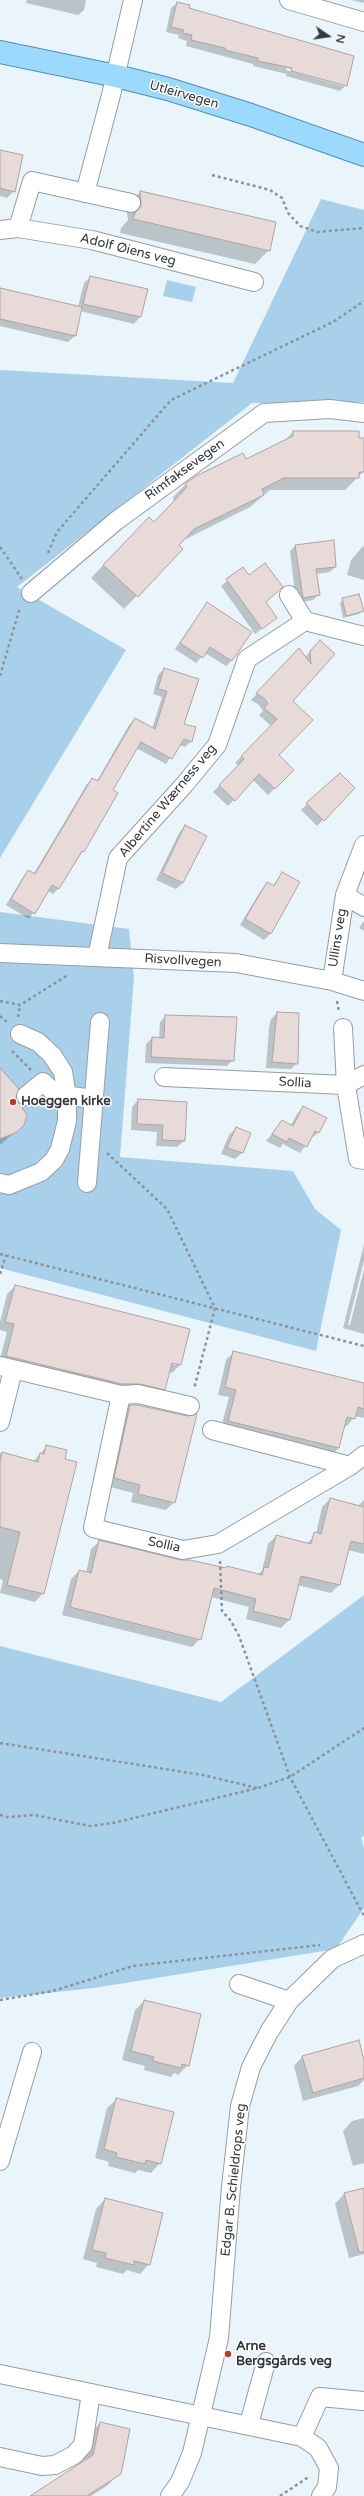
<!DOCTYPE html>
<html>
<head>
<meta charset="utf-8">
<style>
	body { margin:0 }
	#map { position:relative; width:364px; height:2496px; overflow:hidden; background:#e9f4fb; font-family:"Varela Round",sans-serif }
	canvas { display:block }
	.north { position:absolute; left:308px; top:16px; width:40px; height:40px; -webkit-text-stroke:3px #fff; paint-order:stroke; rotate:103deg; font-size:11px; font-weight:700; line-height:16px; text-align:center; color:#34383b }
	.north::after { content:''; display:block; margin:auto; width:14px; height:18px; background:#34383b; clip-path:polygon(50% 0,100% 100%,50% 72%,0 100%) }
</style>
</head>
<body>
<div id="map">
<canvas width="364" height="2496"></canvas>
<div class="north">N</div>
</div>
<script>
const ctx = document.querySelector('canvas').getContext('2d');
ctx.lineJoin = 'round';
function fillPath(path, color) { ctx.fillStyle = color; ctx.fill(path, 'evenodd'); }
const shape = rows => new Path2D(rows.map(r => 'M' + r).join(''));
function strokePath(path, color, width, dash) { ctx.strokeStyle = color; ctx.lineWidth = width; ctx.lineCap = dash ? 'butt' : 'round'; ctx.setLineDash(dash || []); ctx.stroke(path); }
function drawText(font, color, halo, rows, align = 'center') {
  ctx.font = font + ' "Varela Round",sans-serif'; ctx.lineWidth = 3; ctx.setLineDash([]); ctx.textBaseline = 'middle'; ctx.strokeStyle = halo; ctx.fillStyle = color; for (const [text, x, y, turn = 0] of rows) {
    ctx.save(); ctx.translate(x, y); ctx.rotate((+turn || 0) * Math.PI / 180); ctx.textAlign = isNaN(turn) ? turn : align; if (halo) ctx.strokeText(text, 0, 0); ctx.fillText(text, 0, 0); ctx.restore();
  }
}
fillPath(shape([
	[321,199,364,210,364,402,252,403,17,587,126,650,0,858,0,370,233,383],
	[167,280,196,287,192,302,163,296],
	[0,912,129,929,134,977,120,1157,293,1171,315,1209,341,1230,316,1351,0,1268],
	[364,1595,364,1836,361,1837,364,1848,364,1908,336,1949,94,1988,0,1998,0,1646,221,1702]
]), '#a9d0ea');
fillPath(shape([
	[27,0,86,0,84,10,78,15,26,3],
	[351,0,364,0,364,3],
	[177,3,189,6,188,9,352,56,346,85,340,91,286,76,287,74,253,66,253,64,186,46,187,41,178,38,179,35,166,32,171,8],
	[287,68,343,84,343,86,286,70],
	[0,151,14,191,7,198,0,196],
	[140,192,269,250,255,264,120,233,121,228,128,220,126,206],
	[90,277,147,290,140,317,134,324,80,311,75,336,68,342,0,326,0,289,78,307,84,283],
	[293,432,364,439,363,472,345,490,270,490,250,507,182,541,178,545,182,549,124,609,91,578,136,531,153,523,174,501,173,497,186,484,246,460,284,441],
	[296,545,335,567,330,572,316,574,319,595,313,600,297,603,296,601,290,551],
	[363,546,364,547,364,580,347,575,351,560],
	[243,568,276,618,255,634,221,586],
	[343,599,362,611,359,614,343,618,340,603],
	[207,603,232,660,226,666,205,653,196,663,175,649],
	[314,647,334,654,291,701,278,755,293,770,268,795,253,780,228,806,213,792,239,766,235,763,271,726,259,715,263,711,259,705,251,700,293,655,305,657],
	[164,669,191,741,185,747,179,745,166,764,136,748,112,790,83,851,59,888,53,894,48,891,29,919,6,905,23,877,29,872,33,875,87,784,92,779,97,781,129,725,135,719,152,729,162,697,153,694,158,675],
	[354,788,317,826,301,810,307,804],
	[185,826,183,883,176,889,156,880,179,833],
	[282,873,298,882,270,934,264,940,240,925,261,890,267,884,272,887],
	[364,921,364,931,359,928],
	[277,1013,297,1063,291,1069,266,1068,269,1027,271,1019],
	[166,1016,233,1060,227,1066,145,1063,146,1044,152,1038,159,1038,160,1022],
	[0,1067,17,1089,15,1098,21,1109,16,1131,0,1145],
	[138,1100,184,1141,177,1147,156,1146,157,1132,131,1130,132,1107],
	[303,1107,326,1118,318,1133,310,1139,300,1153,283,1144,280,1148,266,1141,282,1121,291,1125,297,1114],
	[236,1128,250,1134,242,1153,235,1159,221,1154,229,1135],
	[364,1244,364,1261,348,1325,350,1325,364,1269,364,1334,343,1328],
	[15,1286,189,1329,180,1365,172,1373,169,1372,164,1389,156,1397,0,1359,7,1332,0,1330,0,1322,7,1294],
	[167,1361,176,1363,176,1365,167,1363],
	[234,1352,364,1384,364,1418,355,1416,347,1426,344,1426,339,1448,331,1455,221,1428,229,1397,218,1395,226,1360],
	[130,1406,174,1502,166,1510,131,1502,133,1493,107,1486,122,1414],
	[47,1446,43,1593,35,1602,0,1593,3,1580,0,1579,0,1453,33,1462],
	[330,1499,358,1506,364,1500,364,1554,348,1550,339,1585,331,1593,297,1585,289,1620,281,1628,246,1619,249,1607,211,1597,200,1639,192,1647,62,1615,71,1579,79,1571,86,1573,91,1549,100,1541,180,1561,257,1575,262,1571,268,1544,276,1536,306,1544,316,1534,322,1507],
	[144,2001,188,2065,178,2075,174,2073,171,2077,144,2070,145,2066,122,2060,135,2010],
	[303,2056,364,2064,364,2080,358,2086,303,2101,294,2066],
	[117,2099,160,2163,151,2173,138,2170,135,2173,108,2166,109,2162,95,2158,107,2108],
	[364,2118,364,2163,353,2166,343,2131,352,2121],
	[364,2189,364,2254,349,2258,335,2204,344,2194],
	[105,2199,149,2264,140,2274,127,2270,123,2274,96,2267,97,2263,83,2259,96,2209],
	[100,2423,120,2473,108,2485,91,2496,32,2496,83,2463,89,2435]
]), '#0003');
const building = shape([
	[177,2,190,5,189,8,354,56,347,86,291,71,292,68,258,61,258,58,225,50,225,48,191,40,192,35,183,33,184,30,171,27,177,2],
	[0,150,23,155,15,192,0,188,0,150],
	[140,191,276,222,270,251,133,219,135,213,141,206,140,191],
	[90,276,148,289,141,317,83,304,90,276],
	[0,288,82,307,76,336,0,319,0,288],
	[293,431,359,431,359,438,364,438,364,472,359,472,359,478,284,478,262,489,264,495,194,529,179,545,183,549,138,597,103,565,149,517,154,522,187,487,185,484,196,476,243,453,246,459,293,436,293,431],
	[334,540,336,567,316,569,320,595,303,598,295,545,334,540],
	[265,563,283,587,266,602,277,618,262,629,226,579,243,567,249,575,265,563],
	[359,594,364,611,346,616,342,598,359,594],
	[207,602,252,632,232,661,210,647,203,658,180,643,207,602],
	[320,640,335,654,293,701,313,720,279,755,294,770,275,789,259,774,235,801,219,785,244,759,241,756,277,719,264,708,268,704,265,699,256,693,299,648,311,664,310,651,320,640],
	[164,668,199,679,184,724,196,727,192,742,184,739,172,759,141,742,113,790,118,793,84,852,82,851,59,889,52,885,35,914,11,899,28,870,35,874,92,778,98,781,135,718,155,729,167,691,158,689,164,668],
	[340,773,355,788,324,821,306,803,340,773],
	[185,825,207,836,183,883,162,873,185,825],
	[282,872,300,882,271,934,245,919,267,882,274,886,282,872],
	[277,1012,299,1013,298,1064,272,1062,277,1012],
	[165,1015,237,1017,234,1061,151,1057,152,1037,164,1038,165,1015],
	[0,1068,19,1089,16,1098,18,1103,25,1106,22,1108,27,1115,24,1125,17,1132,0,1139,0,1068],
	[138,1099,187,1102,185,1141,162,1140,163,1125,137,1124,138,1099],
	[303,1106,327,1118,319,1133,315,1131,307,1147,289,1138,287,1142,272,1134,282,1120,293,1126,303,1106],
	[236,1127,251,1133,243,1153,227,1148,236,1127],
	[15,1285,190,1329,181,1365,172,1363,165,1390,140,1384,122,1384,6,1356,14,1324,5,1322,15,1285],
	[233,1351,364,1383,364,1409,358,1407,355,1419,347,1417,339,1448,228,1421,236,1390,225,1387,233,1351],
	[130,1405,137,1405,188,1416,197,1414,175,1503,138,1494,140,1485,114,1478,130,1405],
	[46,1445,67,1450,65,1459,77,1462,44,1594,7,1585,20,1532,0,1527,0,1462,2,1452,38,1462,40,1453,44,1454,46,1445],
	[330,1498,364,1507,364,1544,351,1541,340,1585,301,1576,290,1620,253,1611,256,1599,214,1588,201,1640,70,1607,79,1570,91,1573,99,1540,181,1560,190,1560,226,1568,227,1566,262,1575,264,1567,268,1568,276,1535,311,1544,314,1532,321,1534,330,1498],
	[144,2000,201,2014,189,2066,182,2064,181,2068,153,2061,154,2057,131,2051,144,2000],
	[359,2040,364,2060,364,2078,313,2093,302,2056,359,2040],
	[116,2098,174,2112,161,2164,146,2160,145,2164,116,2157,117,2153,104,2149,116,2098],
	[364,2188,364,2252,359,2252,344,2193,364,2188],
	[105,2198,163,2213,150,2265,134,2261,134,2265,105,2258,106,2253,92,2250,105,2198],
	[100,2422,130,2429,121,2474,87,2496,30,2496,93,2455,100,2422]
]);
fillPath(building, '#e8dad8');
strokePath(building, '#b0a3a0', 1);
const minor = shape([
	[289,0,364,22],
	[85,193,111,95,133,0],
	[18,228,32,181,131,203],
	[0,230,18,228,92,240,254,282],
	[31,593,116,521,264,413,330,409,364,413],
	[289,595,305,621],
	[345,895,364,907],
	[0,953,236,963,332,981,364,991],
	[97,957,118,858,184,785,217,745,247,659,305,621,364,636],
	[332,981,345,895,364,845],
	[343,1028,346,1085,364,1075],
	[164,1077,346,1085,358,1159,364,1160],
	[26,1096,43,1082,56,1094,94,1099],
	[0,1183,9,1185,41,1172,54,1160,60,1149,67,1121,67,1096,63,1072,52,1055,38,1042,20,1034],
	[87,1183,100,1022],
	[0,1366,121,1395,138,1394,190,1406],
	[121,1395,93,1528,183,1550,218,1544,350,1466,364,1455],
	[0,1422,13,1370],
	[212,1430,350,1466],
	[239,1984,289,2001],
	[0,2161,32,2052],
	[0,2374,302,2437,318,2448,329,2468,327,2487,321,2496],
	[249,2424,266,2362],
	[302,2437,320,2397,363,2401],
	[0,2457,42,2466,55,2465,74,2455,83,2445,91,2393],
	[170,2496,180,2482,192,2453,219,2338,231,2187,240,2106,251,2067,269,2032,289,2001,332,1959,364,1944]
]);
const major = shape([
	[0,52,116,76,168,89,251,115,364,155]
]);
strokePath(minor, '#949fa5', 20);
strokePath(major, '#4b91b8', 24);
strokePath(shape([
	[212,175,270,190,282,198,288,213,300,226,317,232,364,228],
	[0,547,22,579],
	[48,553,57,532,171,400,333,322,364,301],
	[0,676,20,607],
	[0,1001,20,1005,68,975],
	[337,1001,339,1012],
	[0,1016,8,1023],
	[18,1017,20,1005],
	[12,1051,31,1070],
	[107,1153,167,1209,215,1308,194,1389],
	[0,1254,364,1346],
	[0,1274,6,1255],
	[220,1561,222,1611,231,1621,239,1636,290,1777,364,1916],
	[0,1743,203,1775,257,1788],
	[0,1815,7,1817,34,1815,90,1826,113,1823,258,1788,290,1777,364,1728],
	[0,2000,53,1991,133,1966,320,1945],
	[280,2496,310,2476]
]), '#8c9398', 2.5, [3, 3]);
strokePath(minor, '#fff', 18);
strokePath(major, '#9bdafd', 22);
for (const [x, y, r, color] of [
	[13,1102,4,"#c53929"],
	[228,2354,4,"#c53929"]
]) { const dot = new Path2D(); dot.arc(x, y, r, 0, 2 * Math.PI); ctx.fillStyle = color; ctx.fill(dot); strokePath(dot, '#fff', 1.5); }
drawText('13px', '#34383b', '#fff', [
	["Utleirvegen",184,95,16],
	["Adolf Øiens veg",128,250,14],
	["Rimfaksevegen",185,470,-36],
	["Albertine Wærness veg",168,801,-50],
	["Ullins veg",338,938,-81],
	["Risvollvegen",183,961,3],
	["Sollia",295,1083,3],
	["Sollia",164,1545,12],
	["Edgar B. Schieldrops veg",234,2180,-84]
]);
drawText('bold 13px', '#34383b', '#fff', [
	["Hoeggen kirke",21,1102],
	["Arne",236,2347],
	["Bergsgårds veg",236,2362]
], 'left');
</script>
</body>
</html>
